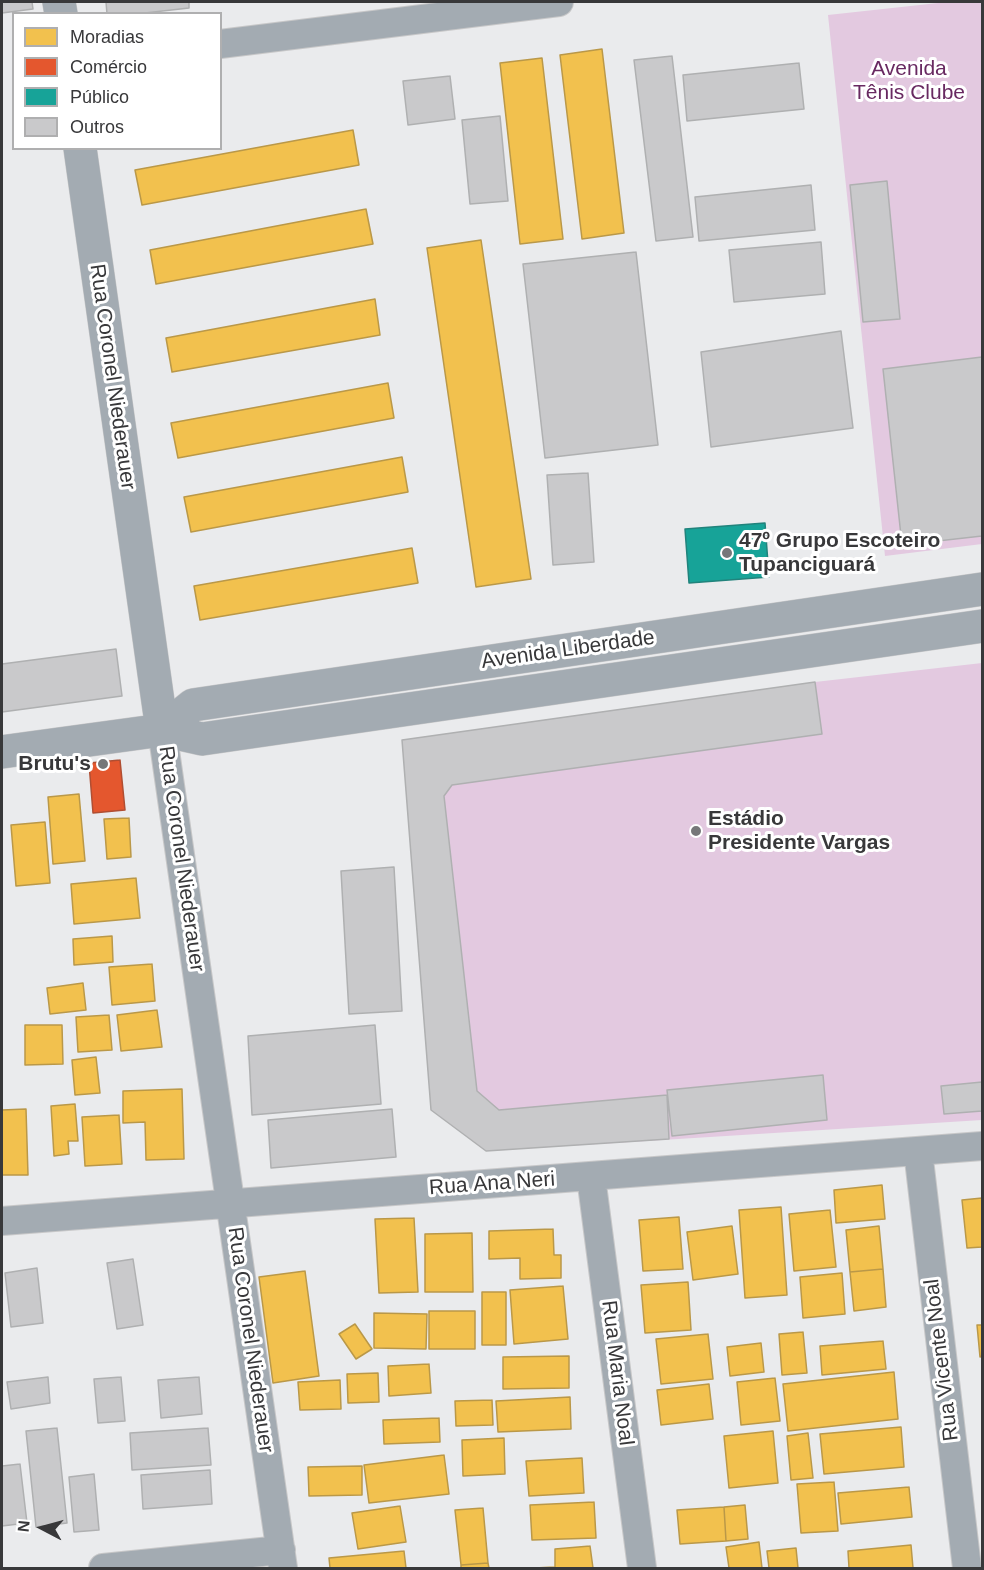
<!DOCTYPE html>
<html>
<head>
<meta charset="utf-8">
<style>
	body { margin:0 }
	#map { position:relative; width:984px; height:1570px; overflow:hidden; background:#eaebed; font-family:Arial,sans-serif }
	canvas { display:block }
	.frame { position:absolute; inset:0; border:3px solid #38383a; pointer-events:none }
	.legend { position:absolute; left:12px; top:12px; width:210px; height:138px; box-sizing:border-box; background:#fff; border:2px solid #afafb0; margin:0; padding:8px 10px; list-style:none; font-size:18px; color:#38383a }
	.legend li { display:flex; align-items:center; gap:12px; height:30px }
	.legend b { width:30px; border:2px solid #afafb0 }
	.north { position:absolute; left:12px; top:1498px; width:60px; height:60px; -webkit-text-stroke:4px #fff; paint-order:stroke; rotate:276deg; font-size:16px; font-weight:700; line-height:24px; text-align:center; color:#38383a }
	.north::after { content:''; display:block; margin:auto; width:21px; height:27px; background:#38383a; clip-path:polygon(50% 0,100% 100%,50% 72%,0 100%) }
</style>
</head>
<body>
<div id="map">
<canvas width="984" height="1570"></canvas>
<div class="frame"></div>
<ul class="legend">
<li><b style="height:16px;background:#f2c14e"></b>Moradias</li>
<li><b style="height:16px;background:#e4572e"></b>Comércio</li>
<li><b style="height:16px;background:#17a398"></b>Público</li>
<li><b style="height:16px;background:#c9c9cb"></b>Outros</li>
</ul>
<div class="north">N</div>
</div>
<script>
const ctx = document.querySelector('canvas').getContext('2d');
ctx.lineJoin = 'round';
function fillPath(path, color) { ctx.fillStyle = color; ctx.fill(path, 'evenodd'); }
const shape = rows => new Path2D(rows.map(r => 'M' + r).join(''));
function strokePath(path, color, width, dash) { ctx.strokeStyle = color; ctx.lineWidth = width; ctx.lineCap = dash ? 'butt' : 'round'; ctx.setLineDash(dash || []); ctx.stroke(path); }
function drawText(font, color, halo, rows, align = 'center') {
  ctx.font = font + ' Arial,sans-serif'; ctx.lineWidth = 6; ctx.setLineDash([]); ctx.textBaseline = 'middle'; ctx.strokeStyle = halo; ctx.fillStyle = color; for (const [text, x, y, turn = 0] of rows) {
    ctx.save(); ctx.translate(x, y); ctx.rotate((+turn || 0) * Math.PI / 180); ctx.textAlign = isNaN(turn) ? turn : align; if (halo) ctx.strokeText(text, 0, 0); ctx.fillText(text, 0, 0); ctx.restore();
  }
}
fillPath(shape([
	[947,2,982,2,982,544,885,556,828,15],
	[982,663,982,1120,486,1151,431,1110,402,740,815,682]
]), '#e3c9e0');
const homes = shape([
	[602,49,624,233,582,239,560,55,602,49],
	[542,58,563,239,520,244,500,63,542,58],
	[353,130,359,165,142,205,135,170,353,130],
	[366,209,373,244,156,284,150,250,366,209],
	[481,240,531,579,476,587,427,248,481,240],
	[375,299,380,335,172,372,166,338,375,299],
	[388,383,394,418,178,458,171,423,388,383],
	[402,457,408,492,191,532,184,497,402,457],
	[412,548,418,583,200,620,194,586,412,548],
	[79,794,85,861,53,864,48,797,79,794],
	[129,818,131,857,107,859,104,819,129,818],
	[45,822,50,883,16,886,11,825,45,822],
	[136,878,140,918,74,924,71,884,136,878],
	[112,936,113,962,74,965,73,939,112,936],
	[152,964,155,1001,112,1005,109,967,152,964],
	[83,983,86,1010,50,1014,47,988,83,983],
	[157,1010,162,1047,121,1051,117,1015,157,1010],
	[109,1015,112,1050,78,1052,76,1017,109,1015],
	[25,1025,62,1025,63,1064,25,1065,25,1025],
	[96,1057,100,1093,75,1095,72,1060,96,1057],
	[182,1089,184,1159,146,1160,145,1122,123,1123,123,1091,182,1089],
	[75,1104,78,1141,68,1141,69,1154,54,1156,51,1106,75,1104],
	[26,1109,28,1175,2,1175,2,1110,26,1109],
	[119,1115,122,1164,85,1166,82,1117,119,1115],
	[882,1185,885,1219,836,1223,834,1190,882,1185],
	[982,1198,982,1247,967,1248,962,1200,982,1198],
	[781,1207,787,1295,745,1298,739,1210,781,1207],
	[830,1210,836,1267,794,1271,789,1214,830,1210],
	[679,1217,683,1269,643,1271,639,1220,679,1217],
	[414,1218,418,1292,379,1293,375,1219,414,1218],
	[732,1226,738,1274,693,1280,687,1232,732,1226],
	[879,1226,883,1269,850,1272,846,1230,879,1226],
	[553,1229,554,1255,561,1255,561,1278,520,1279,520,1258,489,1259,489,1231,553,1229],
	[472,1233,473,1292,425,1292,425,1234,472,1233],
	[883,1269,886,1307,854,1311,850,1272,883,1269],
	[305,1271,319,1376,273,1383,259,1277,305,1271],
	[842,1273,845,1314,803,1318,800,1277,842,1273],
	[688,1282,691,1330,645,1333,641,1285,688,1282],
	[563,1286,568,1339,514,1344,510,1290,563,1286],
	[482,1292,506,1292,506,1345,482,1345,482,1292],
	[429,1311,475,1311,475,1349,429,1349,429,1311],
	[374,1313,427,1314,426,1349,374,1348,374,1313],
	[355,1324,372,1349,356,1359,339,1334,355,1324],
	[977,1325,982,1325,982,1356,980,1357,977,1325],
	[803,1332,807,1373,782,1375,779,1334,803,1332],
	[708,1334,713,1379,661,1384,656,1339,708,1334],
	[883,1341,886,1369,822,1375,820,1346,883,1341],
	[761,1343,764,1372,730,1376,727,1347,761,1343],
	[569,1356,569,1388,503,1389,503,1357,569,1356],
	[429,1364,431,1393,389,1396,388,1366,429,1364],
	[894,1372,898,1419,788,1431,783,1384,894,1372],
	[378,1373,379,1402,348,1403,347,1374,378,1373],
	[775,1378,780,1421,741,1425,737,1382,775,1378],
	[340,1380,341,1409,300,1410,298,1382,340,1380],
	[709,1384,713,1419,661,1425,657,1390,709,1384],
	[570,1397,571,1429,498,1432,496,1401,570,1397],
	[492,1400,493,1425,456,1426,455,1401,492,1400],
	[439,1418,440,1442,384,1444,383,1420,439,1418],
	[901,1427,904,1467,824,1474,820,1434,901,1427],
	[773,1431,778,1483,729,1488,724,1436,773,1431],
	[808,1433,813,1478,791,1480,787,1436,808,1433],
	[504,1438,505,1474,463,1476,462,1440,504,1438],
	[444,1455,449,1494,369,1503,364,1465,444,1455],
	[582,1458,584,1493,529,1496,526,1461,582,1458],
	[362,1466,362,1495,309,1496,308,1467,362,1466],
	[834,1482,838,1531,801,1533,797,1484,834,1482],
	[909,1487,912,1517,841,1524,838,1493,909,1487],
	[594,1502,596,1538,532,1540,530,1505,594,1502],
	[745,1505,748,1539,726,1541,724,1507,745,1505],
	[400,1506,406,1542,358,1549,352,1513,400,1506],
	[724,1507,726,1541,680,1544,677,1510,724,1507],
	[483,1508,488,1563,461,1565,455,1510,483,1508],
	[759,1542,762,1568,729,1568,726,1547,759,1542],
	[911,1545,913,1568,849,1568,848,1551,911,1545],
	[590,1546,593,1568,534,1568,555,1567,555,1549,590,1546],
	[796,1548,798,1568,769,1568,767,1551,796,1548],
	[404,1551,406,1568,330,1568,329,1558,404,1551],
	[488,1563,489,1568,461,1568,461,1565,488,1563]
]);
fillPath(homes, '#f2c14e');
strokePath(homes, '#ba9848', 1.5);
const shops = shape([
	[120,760,125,810,93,813,89,763,120,760]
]);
fillPath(shops, '#e4572e');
strokePath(shops, '#b04e32', 1.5);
const public = shape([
	[765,523,769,577,689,583,685,529,765,523]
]);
fillPath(public, '#17a398');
strokePath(public, '#21837c', 1.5);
const building = shape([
	[2,2,32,2,33,9,2,13,2,2],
	[106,2,189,2,189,8,136,14,107,14,106,2],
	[672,56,693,237,656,241,634,60,672,56],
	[799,63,804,109,687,121,683,75,799,63],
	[450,76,455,119,408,125,403,81,450,76],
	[500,116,508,201,470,204,462,120,500,116],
	[887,181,900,319,863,322,850,185,887,181],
	[811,185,815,230,699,241,695,197,811,185],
	[821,242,825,294,734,302,729,250,821,242],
	[636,252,658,445,545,458,523,264,636,252],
	[841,331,853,428,711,447,701,352,841,331],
	[982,357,982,536,902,545,883,369,982,357],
	[588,473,594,562,553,565,547,475,588,473],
	[116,649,122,696,2,712,2,664,116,649],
	[815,682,822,734,452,785,444,796,477,1091,499,1110,667,1095,669,1139,486,1151,431,1110,402,740,815,682],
	[394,867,402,1011,349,1014,341,871,394,867],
	[375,1025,381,1104,252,1115,248,1036,375,1025],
	[823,1075,827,1120,672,1136,667,1090,823,1075],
	[982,1082,982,1111,944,1114,941,1086,982,1082],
	[392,1109,396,1157,271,1168,268,1120,392,1109],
	[133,1259,143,1325,117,1329,107,1263,133,1259],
	[37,1268,43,1323,11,1327,5,1273,37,1268],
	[48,1377,50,1403,11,1409,7,1382,48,1377],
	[121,1377,125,1421,98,1423,94,1379,121,1377],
	[199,1377,202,1414,161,1418,158,1380,199,1377],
	[57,1428,67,1523,36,1527,26,1431,57,1428],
	[208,1428,211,1465,132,1470,130,1433,208,1428],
	[20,1464,27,1523,2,1526,2,1466,20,1464],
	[210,1470,212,1504,143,1509,141,1475,210,1470],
	[94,1474,99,1530,74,1532,69,1477,94,1474]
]);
fillPath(building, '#c9c9cb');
strokePath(building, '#afb0b1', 1.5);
const minor = shape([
	[220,44,559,2],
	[162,730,283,1568],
	[918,1151,967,1568],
	[591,1177,642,1568],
	[2,1221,982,1146],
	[103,1568,281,1550]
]);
const tertiary = shape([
	[59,2,61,14],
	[80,148,162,730],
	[162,730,193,705,982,589],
	[2,752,162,730,202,739,982,626]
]);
strokePath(minor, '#c7c7c8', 30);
strokePath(tertiary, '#c7c7c8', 34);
strokePath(minor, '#a3abb2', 28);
strokePath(tertiary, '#a3abb2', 33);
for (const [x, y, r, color] of [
	[727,553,6,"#767779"],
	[103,764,6,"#767779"],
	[696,831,6,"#767779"]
]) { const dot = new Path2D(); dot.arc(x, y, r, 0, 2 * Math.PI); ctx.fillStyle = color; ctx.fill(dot); strokePath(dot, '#fff', 2); }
drawText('21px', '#682961', '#fff', [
	["Avenida",909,69],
	["Tênis Clube",909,93]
]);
drawText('21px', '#38383a', '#fff', [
	["Rua Coronel Niederauer",112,377,82],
	["Avenida Liberdade",568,650,-8],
	["Rua Coronel Niederauer",181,859,82],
	["Rua Ana Neri",492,1184,-4],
	["Rua Coronel Niederauer",250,1340,82],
	["Rua Vicente Noal",942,1360,-97],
	["Rua Maria Noal",617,1373,83]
]);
drawText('bold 21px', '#38383a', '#fff', [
	["47º Grupo Escoteiro",739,541],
	["Tupanciguará",739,565],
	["Brutu's",91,764,"right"],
	["Estádio",708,819],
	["Presidente Vargas",708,843]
], 'left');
</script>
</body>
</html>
